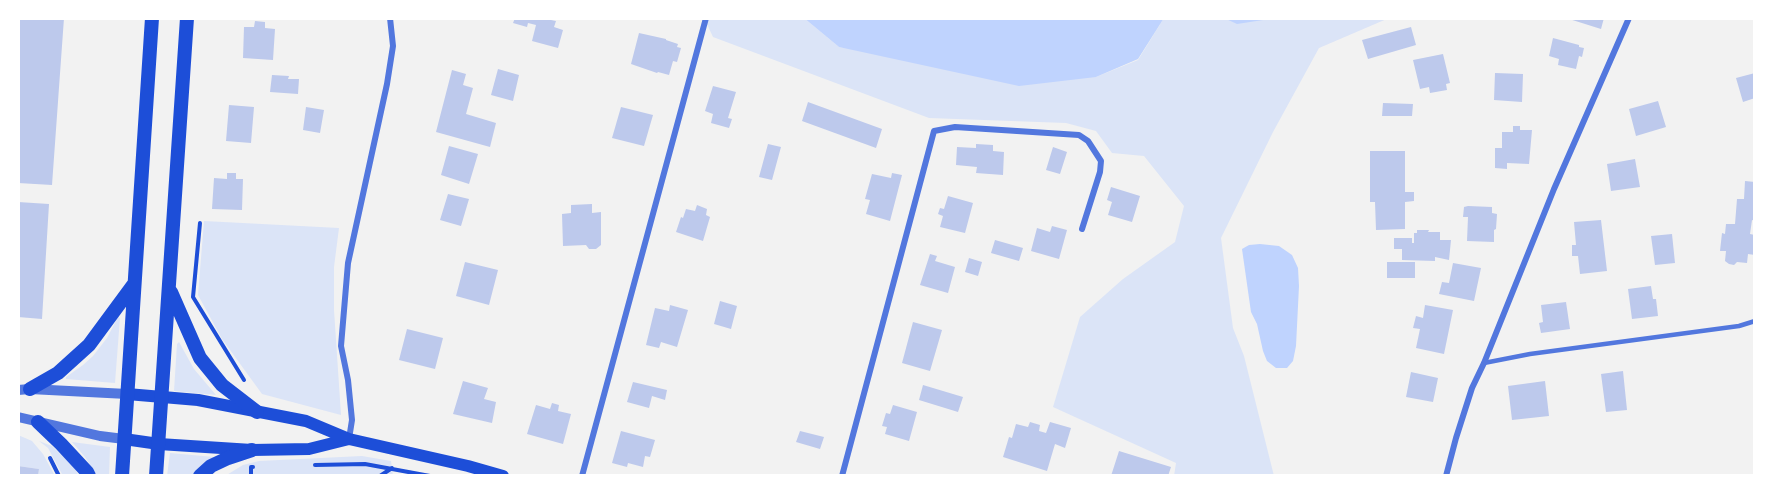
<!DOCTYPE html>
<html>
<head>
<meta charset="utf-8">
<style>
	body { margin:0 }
	#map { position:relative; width:1773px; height:494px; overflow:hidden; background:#f2f2f2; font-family:"Noto Sans",sans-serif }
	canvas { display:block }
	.frame { position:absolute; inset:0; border:20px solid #fff; pointer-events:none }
</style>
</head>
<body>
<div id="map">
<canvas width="1773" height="494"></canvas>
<div class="frame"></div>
</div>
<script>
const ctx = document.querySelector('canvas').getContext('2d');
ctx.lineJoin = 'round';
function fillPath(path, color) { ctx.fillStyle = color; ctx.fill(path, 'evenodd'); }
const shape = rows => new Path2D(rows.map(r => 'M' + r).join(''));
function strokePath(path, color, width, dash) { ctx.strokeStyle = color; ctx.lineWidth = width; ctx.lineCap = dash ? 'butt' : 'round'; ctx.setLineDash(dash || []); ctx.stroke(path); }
fillPath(shape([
	[704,18,804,18,839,47,1096,77,1138,60,1164,18,1389,18,1319,48,1273,132,1221,238,1233,328,1244,356,1274,476,1174,476,1176,463,1053,407,1080,317,1123,279,1175,242,1184,206,1144,156,1112,153,1096,131,1066,123,929,118,713,37],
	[204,221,339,228,334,267,334,310,341,415,262,394,222,339,198,295],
	[118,317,120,318,115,383,66,379,66,377,83,365,93,356,107,338],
	[179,342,194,369,216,395,174,391,177,344],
	[18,435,32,441,43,454,55,476,38,476,39,469,18,466],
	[39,441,52,446,73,466,79,476,63,476,48,448],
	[72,442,110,447,109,476,97,476,85,457],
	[170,453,214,457,191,476,167,476],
	[362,456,391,461,393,476,225,476,243,465,259,461]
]), '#dbe4f7');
fillPath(shape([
	[804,18,1164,18,1138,59,1096,77,1019,86,839,47],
	[1224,18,1276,18,1237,24],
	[1260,244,1279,246,1292,255,1298,268,1299,286,1296,346,1293,361,1287,368,1276,368,1267,361,1263,351,1257,324,1251,312,1242,249,1249,245]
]), '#bfd3fe');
fillPath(shape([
	[18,18,64,18,52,185,18,183],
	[515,18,551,18,551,20,556,21,554,27,563,30,558,48,532,41,536,25,528,23,527,27,513,23],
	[1566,18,1604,18,1601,29],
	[255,21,265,22,265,28,275,29,273,60,243,58,244,27,254,27],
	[1411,27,1416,45,1368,59,1362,40],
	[639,33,666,39,666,40,678,44,677,47,681,48,677,62,673,61,669,75,658,72,657,73,631,64],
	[1553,38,1579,45,1579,47,1584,48,1582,57,1579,56,1576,69,1558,65,1559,59,1549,56],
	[1443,54,1450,83,1446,84,1447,90,1430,93,1429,87,1420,89,1413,60],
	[498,69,519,75,513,101,491,95],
	[452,70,466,74,463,85,473,88,466,114,496,123,490,147,436,132],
	[1495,73,1523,74,1522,102,1494,100],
	[1755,73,1755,98,1743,102,1736,78],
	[272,75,289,76,288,79,299,79,298,94,270,92],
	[713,86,736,92,728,118,732,119,729,128,711,123,713,114,705,111],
	[1658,101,1666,127,1636,136,1629,109],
	[808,102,882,129,876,148,802,121],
	[1383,103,1413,104,1412,116,1382,116],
	[229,105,254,107,251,143,226,141],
	[306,107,324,110,320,133,303,130],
	[621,107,653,115,644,146,612,138],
	[1513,126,1520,126,1520,130,1532,130,1529,164,1507,163,1507,169,1495,168,1495,148,1502,148,1502,132,1513,132],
	[768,144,781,147,772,180,759,177],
	[976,144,993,145,993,151,1004,152,1003,175,976,173,977,167,956,165,957,147,976,148],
	[449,146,478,154,469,184,441,175],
	[1053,147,1067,152,1060,174,1046,170],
	[1370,151,1405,151,1405,192,1414,192,1414,201,1405,202,1405,229,1376,230,1375,202,1370,202],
	[1635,159,1640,187,1611,191,1607,164],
	[227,173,236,173,236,179,243,179,242,210,212,209,214,178,227,179],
	[892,173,902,175,890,221,866,214,870,200,865,199,872,174,891,178],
	[1745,181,1755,182,1755,221,1752,220,1750,234,1755,235,1755,255,1748,254,1747,263,1737,262,1734,265,1729,264,1725,261,1726,251,1720,251,1722,233,1725,234,1726,224,1735,224,1737,199,1744,199],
	[1111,187,1140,196,1132,222,1108,215,1112,202,1107,200],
	[448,194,469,199,461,226,440,220],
	[948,196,973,203,965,233,940,227,943,216,938,214,940,208,944,209],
	[18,202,49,204,42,319,18,317],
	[592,204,592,213,601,212,601,245,596,249,589,249,586,245,563,246,562,214,571,213,571,205],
	[697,205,707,209,706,215,710,217,703,241,676,232,681,217,683,218,686,209,695,211],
	[1468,206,1492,207,1492,213,1497,214,1496,229,1494,230,1494,242,1467,241,1468,217,1463,217,1464,207],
	[1601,220,1607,271,1580,274,1578,256,1572,256,1572,245,1576,245,1574,222],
	[1052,226,1067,230,1059,259,1031,251,1037,228,1050,232],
	[1417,230,1429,230,1428,232,1440,232,1440,240,1451,240,1449,260,1435,257,1435,261,1402,260,1402,249,1394,249,1394,238,1412,238,1412,243,1414,243,1414,233,1417,233],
	[1672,234,1675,263,1655,265,1651,236],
	[995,240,1023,248,1019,261,991,253],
	[930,254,937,256,935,261,955,267,948,293,920,285],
	[969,258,982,262,978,276,965,272],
	[465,262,498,270,489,305,456,296],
	[1387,262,1415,262,1415,278,1387,278],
	[1453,263,1481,268,1474,301,1439,294,1442,282,1449,283],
	[1651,286,1653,299,1656,299,1658,316,1632,319,1628,289],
	[720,301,737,306,731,329,714,324],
	[1566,302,1570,329,1541,333,1539,323,1543,322,1541,305],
	[670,305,688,310,677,347,661,342,659,348,646,345,655,308,669,311],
	[1425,305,1453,310,1444,354,1416,348,1420,329,1413,328,1416,316,1423,318],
	[913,322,942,330,930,371,902,363],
	[407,329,443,338,435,369,399,360],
	[1623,371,1627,410,1606,412,1601,374],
	[1411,372,1438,378,1433,402,1406,397],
	[463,381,488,388,484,399,496,402,492,423,453,414],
	[1545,381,1549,416,1512,420,1508,386],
	[633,382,667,390,665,400,652,396,649,408,627,402],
	[923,385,963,397,958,412,919,400],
	[552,403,559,405,558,411,571,414,563,444,527,434,536,405,550,409],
	[893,405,917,412,909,441,885,434,887,427,882,426,886,413,890,414],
	[1030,422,1040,425,1039,431,1046,433,1050,422,1071,428,1065,448,1055,444,1047,471,1003,457,1009,437,1012,438,1016,424,1028,427],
	[621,431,655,440,650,457,645,456,643,467,628,463,627,467,612,463],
	[800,431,824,437,820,449,796,442],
	[1119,451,1171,467,1168,476,1111,476],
	[18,466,39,469,38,476,18,476]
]), '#bdc9ec');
strokePath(shape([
	[200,223,193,297,244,380],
	[50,458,59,476],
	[315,465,365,464,430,476],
	[251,476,251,467,253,467],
	[380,476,392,468]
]), '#1d4ed8', 4);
strokePath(shape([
	[1484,363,1530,354,1739,326,1755,321]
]), '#5277de', 4.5);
strokePath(shape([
	[349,439,352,420,348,380,341,346,348,263,387,84,393,46,390,18],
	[582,476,706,18],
	[842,476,934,131,955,127,1079,135,1088,141,1101,161,1100,172,1082,229],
	[1446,476,1456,438,1472,388,1484,363,1554,189,1629,18]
]), '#5277de', 6);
strokePath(shape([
	[18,390,30,389,127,394],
	[18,417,100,436,124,439]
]), '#5277de', 10);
strokePath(shape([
	[127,394,198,400,306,421,349,439,468,466,503,476],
	[124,439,159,444,252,450,309,449,349,439]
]), '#1d4ed8', 12);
strokePath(shape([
	[171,292,200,358,222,385,257,412],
	[30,389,58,373,89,345,134,284],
	[38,422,61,444,87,472,89,476],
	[122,476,152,18],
	[156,476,187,18],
	[200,476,211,466,228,458,252,450]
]), '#1d4ed8', 14);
</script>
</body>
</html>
